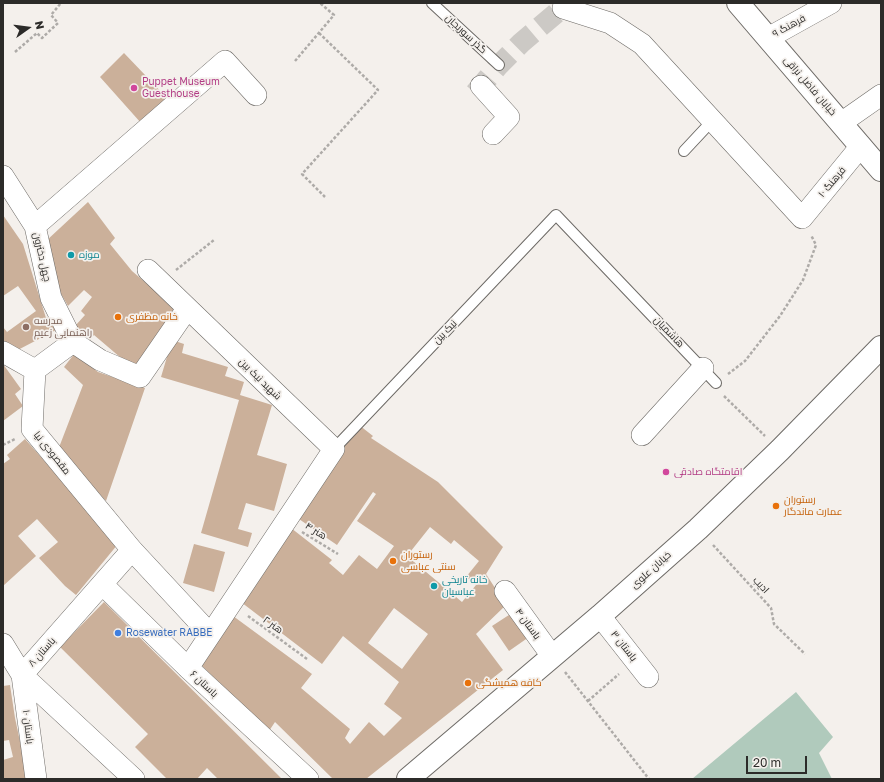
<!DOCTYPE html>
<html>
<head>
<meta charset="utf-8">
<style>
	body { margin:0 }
	#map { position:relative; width:884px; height:782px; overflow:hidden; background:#f4f0ec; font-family:"Golos Text",sans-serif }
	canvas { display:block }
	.frame { position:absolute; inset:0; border:4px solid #2c2b29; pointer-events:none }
	.north { position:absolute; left:8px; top:8px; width:40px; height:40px; -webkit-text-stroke:3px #f4f0ec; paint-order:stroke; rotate:76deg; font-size:11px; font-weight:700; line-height:16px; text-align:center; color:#2c2b29 }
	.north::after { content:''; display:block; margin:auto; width:14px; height:18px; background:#2c2b29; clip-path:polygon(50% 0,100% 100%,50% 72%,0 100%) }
	.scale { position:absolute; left:746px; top:756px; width:61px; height:18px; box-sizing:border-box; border:2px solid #2c2b29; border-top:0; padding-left:5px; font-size:12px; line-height:14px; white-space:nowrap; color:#2c2b29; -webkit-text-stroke:3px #f4f0ec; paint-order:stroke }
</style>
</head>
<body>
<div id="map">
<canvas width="884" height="782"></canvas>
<div class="frame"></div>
<div class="north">N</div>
<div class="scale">20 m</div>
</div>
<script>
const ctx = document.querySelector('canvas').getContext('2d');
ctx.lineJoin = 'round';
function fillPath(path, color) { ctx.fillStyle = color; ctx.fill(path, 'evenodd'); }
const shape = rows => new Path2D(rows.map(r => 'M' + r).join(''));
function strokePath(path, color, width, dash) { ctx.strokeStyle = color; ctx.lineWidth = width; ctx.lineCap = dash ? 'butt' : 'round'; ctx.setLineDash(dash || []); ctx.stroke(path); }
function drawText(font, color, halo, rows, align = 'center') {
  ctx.font = font + ' "Golos Text",Cairo,sans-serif'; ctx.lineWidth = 3.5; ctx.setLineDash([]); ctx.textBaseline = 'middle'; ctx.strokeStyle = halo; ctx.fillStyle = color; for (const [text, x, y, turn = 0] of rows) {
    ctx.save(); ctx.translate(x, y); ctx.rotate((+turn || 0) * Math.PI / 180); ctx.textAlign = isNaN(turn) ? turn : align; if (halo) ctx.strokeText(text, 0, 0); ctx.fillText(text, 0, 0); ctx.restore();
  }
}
fillPath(shape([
	[796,692,833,737,819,753,832,779,692,779]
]), '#b0cabc');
fillPath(shape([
	[124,53,168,99,141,123,100,77],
	[88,202,115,238,110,244,132,271,181,313,134,369,94,335,90,340,75,326,85,315,81,311,92,297,84,290,68,306,48,271,46,241],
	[3,215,23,244,46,318,54,314,60,328,12,353,3,339,3,327,7,332,36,311,18,286,3,296],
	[172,340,184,344,182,353,228,367,225,376,244,382,240,395,272,405,257,455,287,464,274,511,246,503,238,529,252,533,248,547,201,533,239,400,161,377],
	[75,353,98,372,145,388,106,501,58,450,83,385,64,367],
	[3,364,21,389,15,394,23,406,3,421],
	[359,425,373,436,371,438,438,482,503,547,486,574,506,605,476,634,503,670,366,779,333,779,275,722,269,731,198,662,229,613,312,674,301,688,350,729,345,738,350,744,369,722,384,736,402,718,384,704,399,682,343,636,322,664,237,599,291,528,332,560,329,563,343,575,359,555,377,569,394,546,357,521,376,494,373,492,337,545,296,517],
	[430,527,451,544,454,540,479,561,466,577,476,585,462,602,407,556],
	[394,608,428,634,402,669,368,643],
	[25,439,118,544,76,595,65,586,39,558,58,542,37,519,18,536,36,556,3,586,3,464,10,459,7,455],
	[194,544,225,552,214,592,183,583],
	[104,602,282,779,218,779,207,768,197,779,167,779,135,747,148,734,60,647],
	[512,613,529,637,509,651,492,626],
	[10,685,15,718,28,779,3,779,3,760,13,757,9,740,3,741,3,686]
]), '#cbb09a');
strokePath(shape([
	[475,93,499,65,521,43,568,3]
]), '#ccc9c5', 21, [21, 10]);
const lane = shape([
	[432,3,499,65],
	[684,151,712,121],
	[334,449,556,215,716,383]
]);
const street = shape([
	[563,8,610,23,642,44,802,218,861,146],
	[768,38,831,3],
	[481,86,509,117,493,134],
	[841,123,881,95],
	[3,176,35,226,51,298,73,342],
	[35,226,225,61,256,95],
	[148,270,334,449,188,668],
	[3,352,35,370,32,429,132,550,210,634],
	[35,370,73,342,100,360,140,377,187,309],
	[642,435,703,368],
	[132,550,22,675,134,779],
	[103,585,188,668,308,779],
	[505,591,552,656],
	[600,616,648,677],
	[3,644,22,675,36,779]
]);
const secondary = shape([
	[738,3,881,170],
	[408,779,600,616,698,529,780,450,881,347]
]);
strokePath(lane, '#6d6a66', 12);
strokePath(street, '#6d6a66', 22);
strokePath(secondary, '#6d6a66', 24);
strokePath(shape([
	[319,33,378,90,302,174,325,197],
	[15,52,37,33,42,38,58,23,51,15,61,3],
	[295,61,334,15,320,3],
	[176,270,214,240],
	[728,374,745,361,780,316,803,280,816,245,811,235],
	[724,396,765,436],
	[3,445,15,439],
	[302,532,338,554],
	[713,545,771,608,774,624,805,654],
	[248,616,307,659],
	[565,672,649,779],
	[588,701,619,674]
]), '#aeaba8', 2.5, [3, 2]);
strokePath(lane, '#fff', 10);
strokePath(street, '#fff', 21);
strokePath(secondary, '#fff', 22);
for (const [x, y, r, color] of [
	[134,88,4,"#d1479c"],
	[71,255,4,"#0f9aa8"],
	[118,317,4,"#e8710a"],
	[26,327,4,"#8d6e63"],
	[666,472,4,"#d1479c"],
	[776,506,4,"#e8710a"],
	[393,561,4,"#e8710a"],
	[434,586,4,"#0f9aa8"],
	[118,633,4,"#3f7fe0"],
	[468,683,4,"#e8710a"]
]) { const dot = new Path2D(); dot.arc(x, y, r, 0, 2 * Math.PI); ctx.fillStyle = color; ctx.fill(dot); strokePath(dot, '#f4f0ec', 1.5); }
drawText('10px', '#2c2b29', '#f4f0ec', [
	["فرهنگ ۹",789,26,-29],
	["گذر سوریجان",466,34,43],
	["خیابان فاضل نراقی",810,86,49],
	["فرهنگ ۱۰",832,182,-50],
	["چهل دخترون",42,257,77],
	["نیک بین",445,332,-46],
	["هاشمیان",669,332,46],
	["شهید نیک بین",260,379,44],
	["مقصودی نیا",52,453,51],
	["هنر ۴",316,531,32],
	["خیابان علوی",651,570,-42],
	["ادیب",761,585,47],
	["باستان ۴",528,624,54],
	["هنر ۲",273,625,36],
	["باستان ۳",624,646,52],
	["باستان ۸",42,652,-48],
	["باستان ۶",204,684,43],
	["باستان ۱۰",28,727,83]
]);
drawText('10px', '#b23c85', '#f4f0ec', [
	["Puppet Museum",142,82],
	["Guesthouse",142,94],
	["اقامتگاه صادقی",674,472]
], 'left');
drawText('10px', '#0d838f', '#f4f0ec', [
	["موزه",79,255],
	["خانه تاریخی",442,580],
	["عباسیان",442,592]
], 'left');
drawText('10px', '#c56008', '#f4f0ec', [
	["خانه مظفری",126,317],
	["رستوران",784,500],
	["عمارت ماندگار",784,512],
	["رستوران",401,555],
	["سنتی عباسی",401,567],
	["کافه همیشگی",476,683]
], 'left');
drawText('10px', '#785e54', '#f4f0ec', [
	["مدرسه",34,321],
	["راهنمایی زعیم",34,333]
], 'left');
drawText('10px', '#366cbe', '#f4f0ec', [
	["Rosewater RABBE",126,633]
], 'left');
</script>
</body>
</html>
